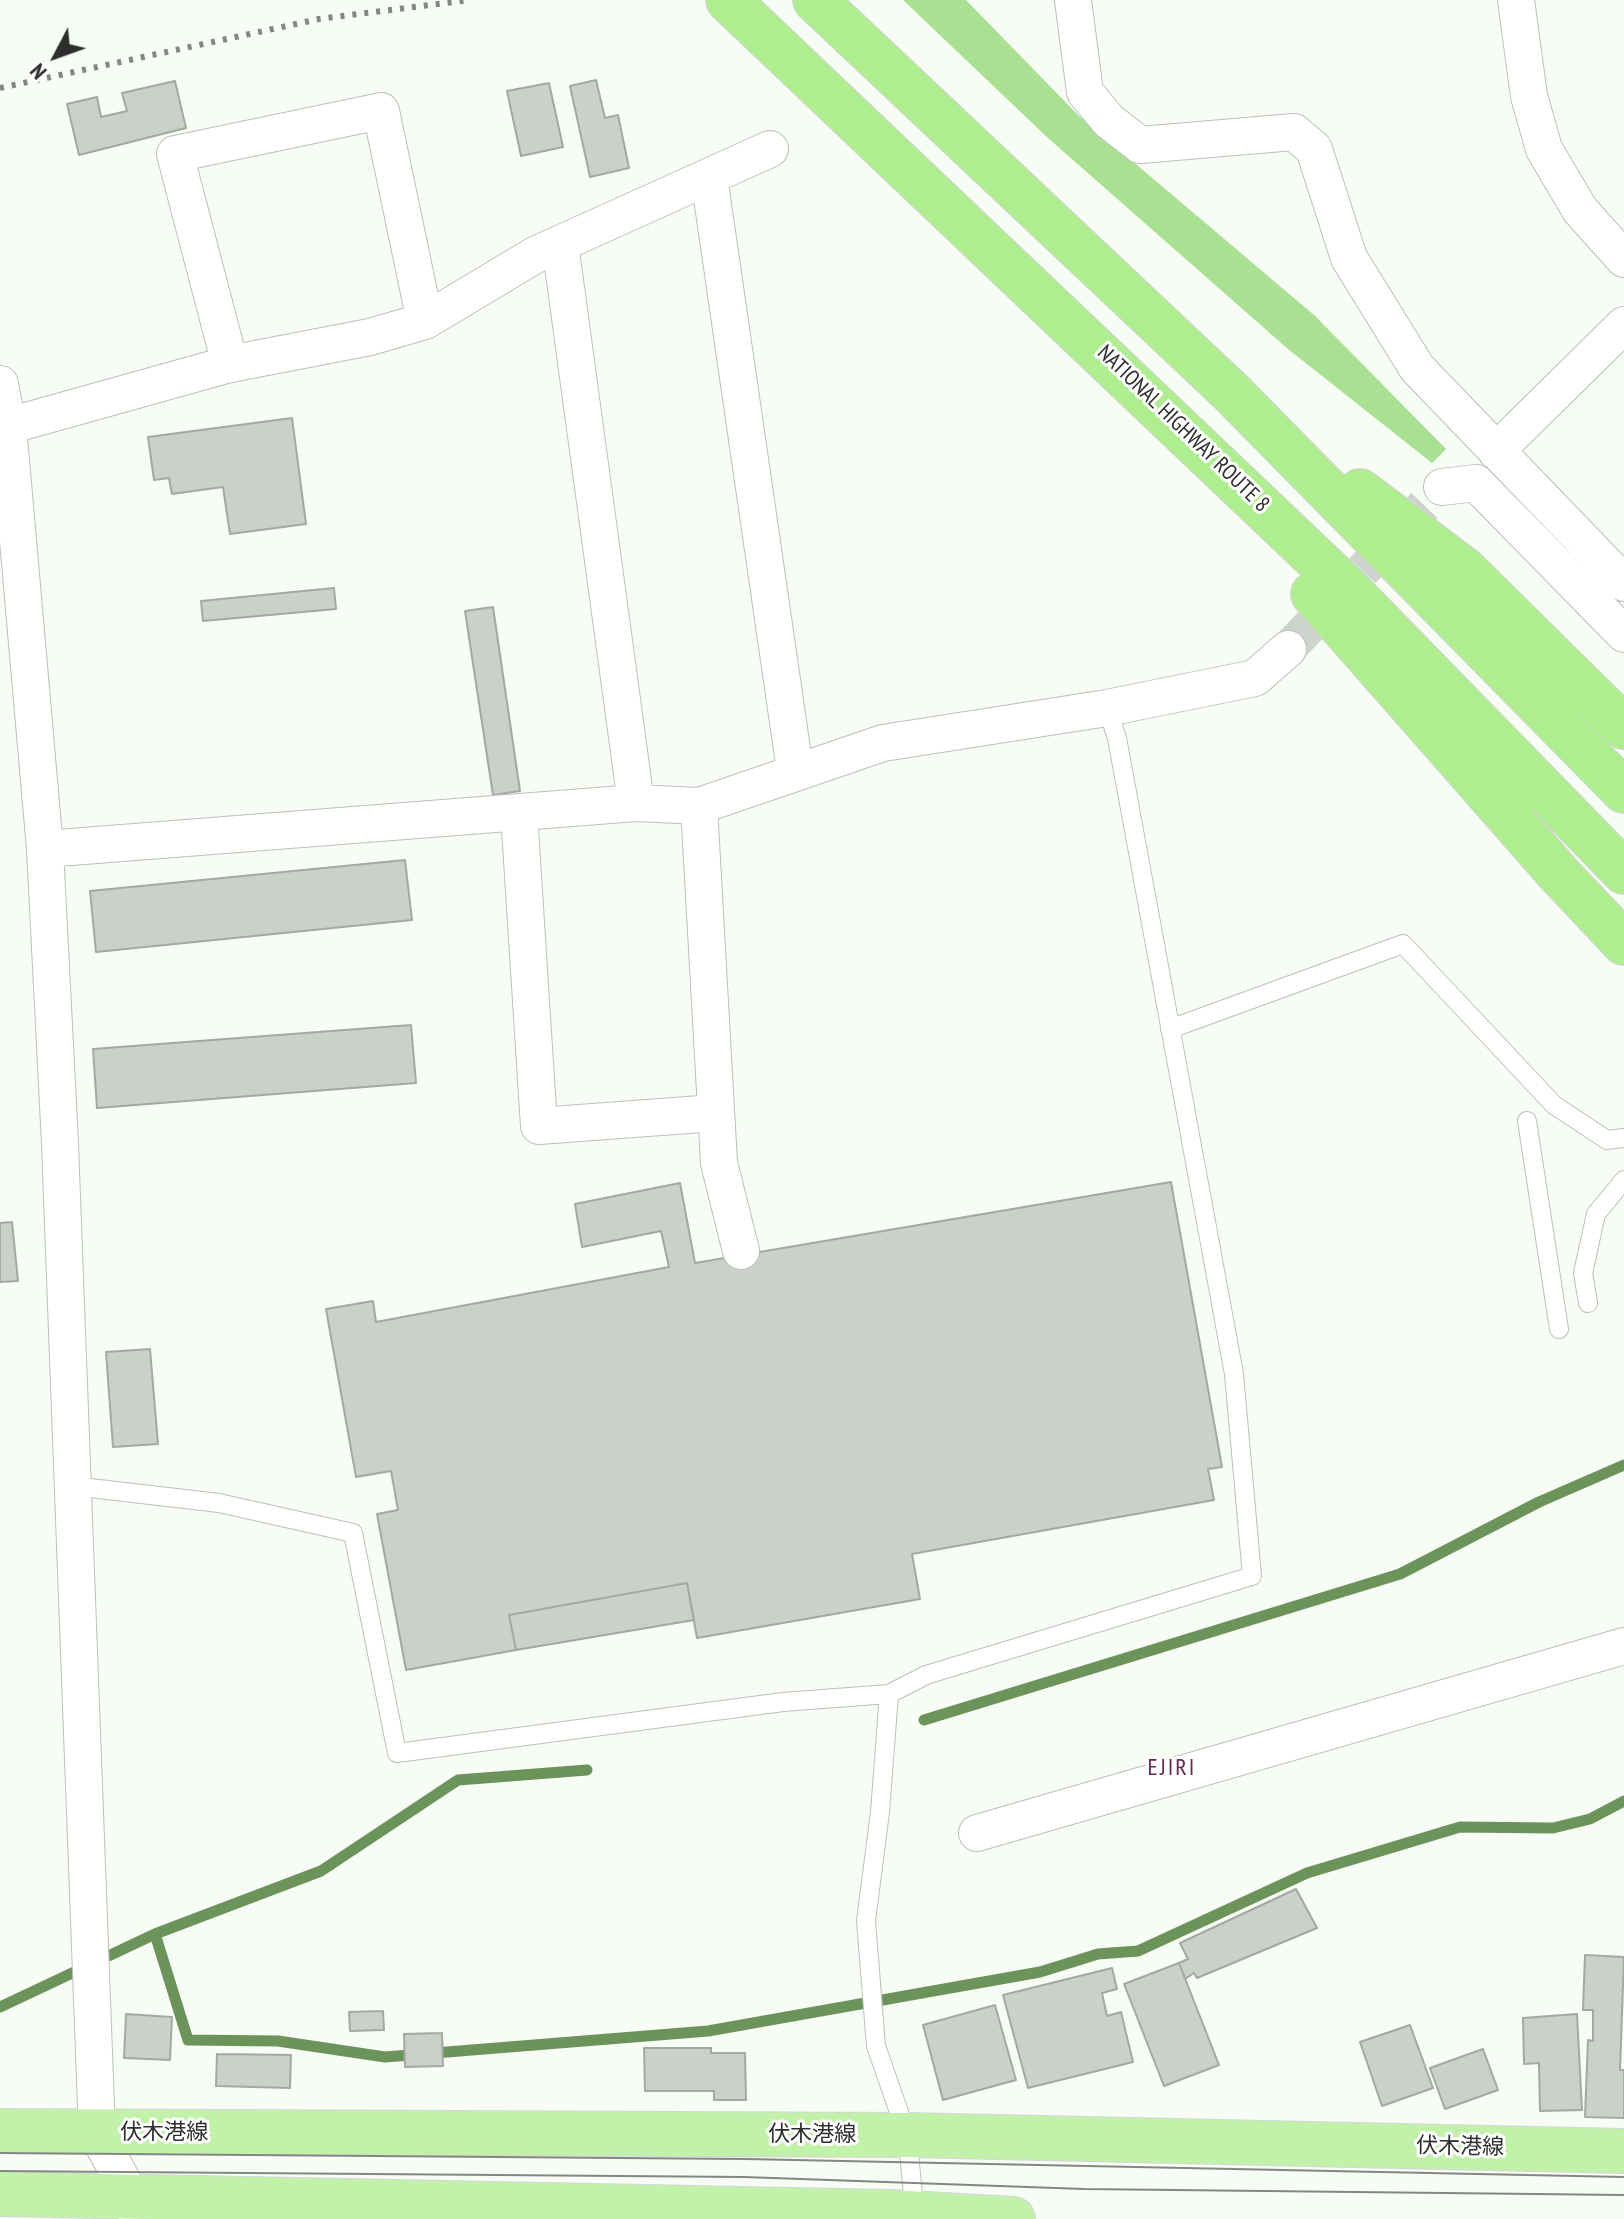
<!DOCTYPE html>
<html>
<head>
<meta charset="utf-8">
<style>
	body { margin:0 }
	#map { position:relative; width:1624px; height:2219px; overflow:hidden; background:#f7fcf5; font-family:"PT Sans Narrow",sans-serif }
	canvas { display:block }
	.north { position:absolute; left:16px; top:16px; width:80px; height:80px; -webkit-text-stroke:6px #fff; paint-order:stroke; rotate:229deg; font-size:22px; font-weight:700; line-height:32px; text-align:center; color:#2d2f2c }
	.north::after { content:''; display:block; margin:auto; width:28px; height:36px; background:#2d2f2c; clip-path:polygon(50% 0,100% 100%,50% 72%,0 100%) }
</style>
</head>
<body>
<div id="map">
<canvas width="1624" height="2219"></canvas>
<div class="north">N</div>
</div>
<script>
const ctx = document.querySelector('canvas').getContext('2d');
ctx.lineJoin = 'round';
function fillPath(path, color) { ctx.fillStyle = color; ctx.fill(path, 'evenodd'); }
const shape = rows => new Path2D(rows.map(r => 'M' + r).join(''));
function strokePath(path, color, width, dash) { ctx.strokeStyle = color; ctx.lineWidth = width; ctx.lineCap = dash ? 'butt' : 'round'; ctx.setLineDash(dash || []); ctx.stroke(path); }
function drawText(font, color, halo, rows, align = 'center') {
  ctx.font = font + ' "PT Sans Narrow","Noto Sans JP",sans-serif'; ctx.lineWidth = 6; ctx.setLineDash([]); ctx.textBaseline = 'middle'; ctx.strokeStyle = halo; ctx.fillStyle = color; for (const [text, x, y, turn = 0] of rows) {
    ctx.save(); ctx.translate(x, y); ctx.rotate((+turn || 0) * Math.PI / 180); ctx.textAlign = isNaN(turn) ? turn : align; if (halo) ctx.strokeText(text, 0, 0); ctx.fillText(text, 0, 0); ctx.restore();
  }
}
fillPath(shape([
	[903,0,966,0,1078,115,1314,315,1446,449,1432,463,1288,349,1048,138]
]), '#aae092');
strokePath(shape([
	[924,1720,1400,1574,1539,1502,1624,1465],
	[155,1934,188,2040,278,2041,385,2057,708,2031,1040,1972,1098,1954,1138,1951,1307,1873,1460,1827,1553,1828,1590,1819,1624,1801],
	[0,2007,155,1934,321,1871,458,1780,587,1770]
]), '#6c945a', 11);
const building = shape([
	[596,80,605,118,618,115,629,168,590,177,570,86,596,80],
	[175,81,186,128,79,155,67,104,97,97,101,117,127,111,122,93,175,81],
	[549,83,563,147,521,156,507,91,549,83],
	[292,418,306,524,230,534,223,487,172,494,169,478,154,480,148,437,292,418],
	[334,588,336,609,203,621,201,601,334,588],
	[493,607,520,791,493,795,465,611,493,607],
	[405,860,412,920,96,952,90,891,405,860],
	[411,1025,416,1083,97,1108,93,1049,411,1025],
	[1171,1182,1222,1467,1208,1469,1214,1500,912,1554,920,1599,697,1638,687,1583,509,1615,516,1650,406,1670,377,1514,398,1510,391,1471,356,1477,326,1309,373,1301,376,1322,669,1267,661,1231,582,1247,575,1204,680,1183,695,1263,1171,1182],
	[12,1222,18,1281,0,1282,0,1223,12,1222],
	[150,1349,158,1444,113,1447,106,1352,150,1349],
	[687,1583,694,1620,516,1650,509,1615,687,1583],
	[1296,1889,1317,1928,1197,1978,1194,1973,1185,1979,1179,1963,1188,1959,1180,1943,1296,1889],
	[1585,1955,1624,1957,1620,2070,1624,2070,1624,2118,1585,2117,1588,2040,1593,2041,1593,2010,1583,2010,1585,1955],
	[1179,1963,1219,2065,1164,2086,1124,1984,1179,1963],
	[1112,1968,1117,1989,1102,1993,1107,2016,1121,2012,1133,2062,1028,2088,1003,1995,1112,1968],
	[995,2005,1016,2080,943,2100,923,2025,995,2005],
	[383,2011,384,2030,350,2031,349,2012,383,2011],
	[126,2014,172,2017,170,2060,124,2058,126,2014],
	[1577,2014,1582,2110,1540,2111,1539,2063,1524,2064,1523,2018,1577,2014],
	[1410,2025,1433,2088,1382,2106,1360,2042,1410,2025],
	[442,2033,443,2066,405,2067,404,2034,442,2033],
	[644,2048,711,2048,711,2053,745,2053,746,2100,714,2100,714,2091,645,2091,644,2048],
	[1483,2049,1498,2090,1445,2109,1430,2068,1483,2049],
	[217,2054,291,2055,290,2088,216,2086,217,2054]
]);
fillPath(building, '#ccd0ca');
strokePath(building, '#a4a8a3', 2);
strokePath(shape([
	[1288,649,1442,487]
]), '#cfd3cd', 36, [36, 18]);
const service = shape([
	[1170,1029,1403,944,1554,1105,1607,1140,1624,1138],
	[1527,1121,1559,1329],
	[1588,1303,1583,1273,1596,1214,1624,1180],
	[73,1486,219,1503,353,1533,397,1753,783,1702,889,1694,880,1812,866,1921,876,2046,907,2135,915,2213],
	[889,1694,926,1675,1252,1576,1234,1374,1117,738,1107,708]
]);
const minor = shape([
	[1073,0,1085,92,1109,121,1140,145,1294,132,1314,149,1349,258,1417,368,1624,583],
	[1516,0,1529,96,1544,149,1580,210,1624,259],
	[709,177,795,770],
	[560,244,636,803],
	[230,364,175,154,381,111,425,321],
	[0,384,8,426,45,849,60,1144,97,2133,132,2199,137,2219],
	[8,426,230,364,370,337,425,321,535,255,770,149],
	[1496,451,1624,325],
	[1442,487,1476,483,1624,634],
	[699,806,719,1163,741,1251],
	[519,813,539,1126,715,1113],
	[45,849,636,803,699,806,883,743,1107,708,1255,678,1288,649],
	[977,1833,1624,1646]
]);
const primary = shape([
	[0,2131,907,2135,1624,2151],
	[0,2194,889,2212,1013,2219]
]);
const trunk = shape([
	[728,0,1350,591,1624,872],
	[815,0,1231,392,1624,791],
	[1360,491,1465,570,1624,727],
	[1313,594,1558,873,1624,943]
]);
strokePath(service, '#bcc0ba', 20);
strokePath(minor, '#bcc0ba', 38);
strokePath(primary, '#d5d5d5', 46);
strokePath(trunk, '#d5d5d5', 46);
strokePath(service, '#fff', 18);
strokePath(minor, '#fff', 36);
strokePath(primary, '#c2f2aa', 44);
strokePath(trunk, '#aeee8e', 44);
strokePath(shape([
	[0,2153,745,2159,1624,2177],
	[0,2171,744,2177,1084,2189,1624,2195]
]), '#838782', 2);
strokePath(shape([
	[0,88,319,19,470,0]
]), '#838782', 6, [4, 8]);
drawText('22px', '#2d2f2c', '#fff', [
	["NATIONAL HIGHWAY ROUTE 8",1183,429,44],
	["伏木港線",164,2133],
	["伏木港線",812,2135],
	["伏木港線",1460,2147,1]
]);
ctx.letterSpacing = '2px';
drawText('24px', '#682a4e', '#fff', [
	["EJIRI",1172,1768]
]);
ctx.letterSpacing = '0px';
</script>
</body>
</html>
